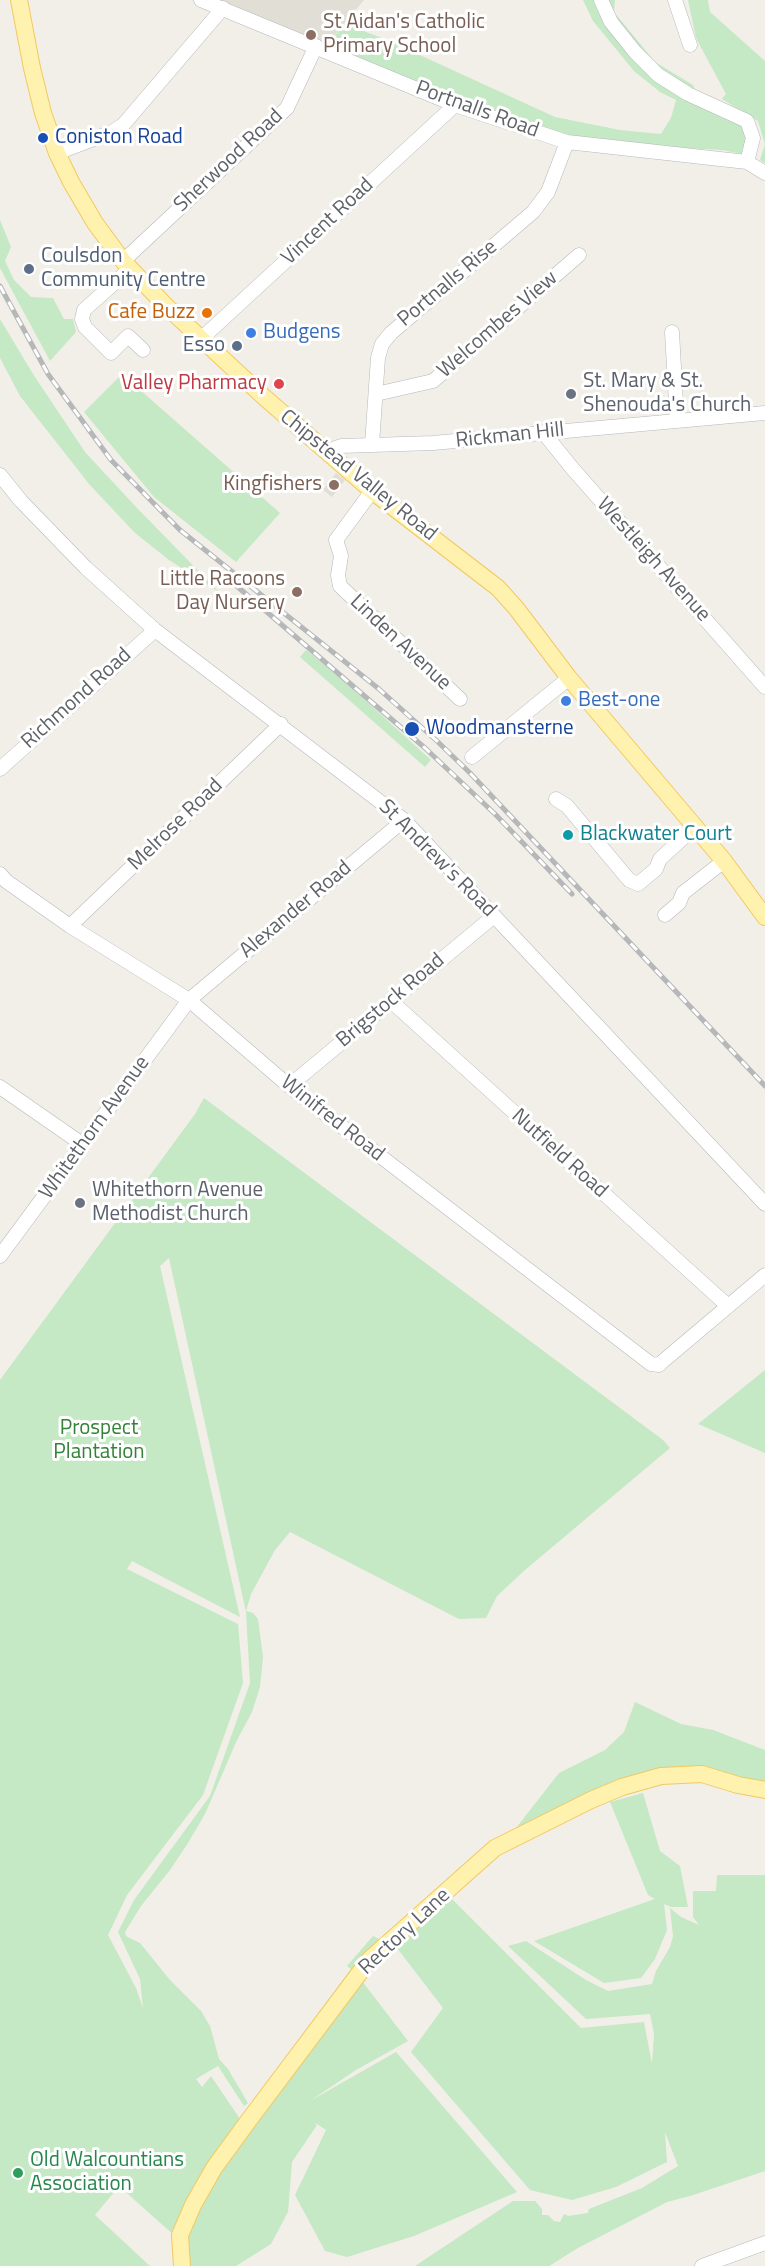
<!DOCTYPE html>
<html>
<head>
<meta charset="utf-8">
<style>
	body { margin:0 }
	canvas { display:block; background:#f1efe8 }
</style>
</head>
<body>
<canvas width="765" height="2266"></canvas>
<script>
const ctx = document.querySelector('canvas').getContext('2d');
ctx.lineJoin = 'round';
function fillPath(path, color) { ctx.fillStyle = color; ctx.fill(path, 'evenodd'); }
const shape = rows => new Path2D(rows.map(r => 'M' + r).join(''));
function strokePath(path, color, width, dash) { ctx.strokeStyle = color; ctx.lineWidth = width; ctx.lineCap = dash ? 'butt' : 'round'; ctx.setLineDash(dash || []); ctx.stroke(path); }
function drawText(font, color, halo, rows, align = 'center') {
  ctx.font = font + ' "Titillium Web",sans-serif'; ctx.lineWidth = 6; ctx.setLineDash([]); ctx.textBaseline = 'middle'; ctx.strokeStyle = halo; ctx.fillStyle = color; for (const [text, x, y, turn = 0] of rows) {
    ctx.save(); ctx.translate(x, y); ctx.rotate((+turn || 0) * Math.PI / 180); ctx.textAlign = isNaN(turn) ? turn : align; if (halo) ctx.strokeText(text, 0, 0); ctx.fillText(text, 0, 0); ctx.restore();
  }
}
fillPath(shape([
	[201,0,364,0,323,49],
	[336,473,345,480,332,497,323,490]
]), '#e1ded6');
fillPath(shape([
	[583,0,615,0,614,12,655,62,693,85,701,103,744,124,750,139,742,154,722,150,567,142,323,49,345,24,387,40,555,117,620,130,661,134,671,118,676,100,660,92,634,71,593,21],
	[688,0,708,0,710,12,765,61,765,163,760,160,765,144,758,121,722,99,726,94,696,38],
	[0,220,11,247,5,261,14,280,31,297,53,298,64,319,73,319,76,332,50,361,0,268],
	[0,319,33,374,85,452,137,508,219,592,169,560,135,533,89,484,20,396,0,358],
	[122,374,280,513,236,562,154,497,84,412],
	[306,650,344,681,431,760,425,767,300,657],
	[204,1098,663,1440,670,1448,525,1570,497,1596,486,1618,459,1619,290,1532,275,1550,251,1594,246,1611,253,1613,258,1619,263,1657,260,1687,252,1712,237,1740,205,1814,188,1843,170,1870,141,1906,125,1932,126,1936,140,1943,170,1980,201,2011,210,2026,219,2059,228,2069,248,2103,244,2106,218,2066,196,2079,202,2087,211,2076,240,2119,351,1969,347,1966,373,1936,383,1941,355,1972,408,2041,356,2070,310,2101,396,2052,517,2192,414,2236,347,2257,325,2251,295,2195,326,2130,314,2122,317,2125,292,2162,288,2212,271,2244,236,2266,186,2266,175,2236,120,2187,120,2185,95,2215,150,2266,0,2266,0,1380,195,1114],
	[169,1258,246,1612,250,1683,210,1796,134,1900,118,1932,140,1979,143,2008,136,1988,108,1935,127,1895,203,1795,243,1683,238,1624,127,1569,132,1561,240,1617,160,1266],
	[765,1370,765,1453,698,1424],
	[635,1702,681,1724,713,1730,765,1750,765,1785,669,1768,509,1837,559,1773,605,1750,624,1732],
	[643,1793,660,1851,680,1866,688,1907,671,1907,664,1904,667,1930,655,1959,641,1978,604,1983,534,1941,655,1899,648,1895,610,1802],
	[717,1875,765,1875,765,2171,690,2196,667,2202,578,2248,549,2266,415,2266,513,2201,535,2201,542,2209,542,2215,548,2215,554,2221,560,2222,564,2214,568,2216,588,2213,589,2209,642,2188,678,2166,665,2132,667,2162,616,2187,572,2200,530,2190,411,2052,443,2008,397,1948,451,1898,581,2028,644,2022,652,2064,654,2034,650,2014,586,2019,508,1946,526,1941,586,1980,608,1991,652,1984,656,1971,670,1947,673,1936,670,1908,681,1917,699,1925,693,1917,693,1891,716,1891]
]), '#c5e8c5');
const minor = shape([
	[201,0,458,106,567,142,747,162,765,173],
	[601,0,611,22,635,52,658,75,688,94,747,121,753,138,747,162],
	[675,0,690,45],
	[57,153,112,132,123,125,223,8],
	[123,261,287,108,316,46],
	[130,269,84,310,82,319,85,327,111,353,128,336,143,350],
	[672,332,677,421],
	[201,339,455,105],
	[376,394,433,381,579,255],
	[543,432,572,468,765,687],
	[372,444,378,358,382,344,391,333,533,212,548,192,567,142],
	[329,454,333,449,341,446,433,443,765,413],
	[0,475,21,501,86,568,155,630,404,820,765,1204],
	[372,491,336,540,341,556,338,575,340,586,460,699],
	[472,757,569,678],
	[0,769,155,630],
	[556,799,567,806,629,880,638,884,656,869,660,859,695,827],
	[0,874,6,881,70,926,189,1000,289,1086,651,1364,659,1365,662,1362,765,1275],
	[665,915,679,903,683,893,724,861],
	[70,926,281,724],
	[391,1001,728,1306],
	[289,1086,494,916],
	[0,1087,82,1144],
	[0,1256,189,1000,404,820],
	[702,2266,765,2243]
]);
const major = shape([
	[19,0,32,68,43,113,57,153,71,182,95,223,123,261,165,305,264,397,372,491,498,588,516,608,569,678,724,861,765,917],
	[182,2266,180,2235,193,2205,214,2168,249,2120,370,1959,495,1848,591,1800,622,1787,661,1776,702,1774,738,1785,765,1790]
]);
strokePath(minor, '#b5b8bc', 15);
strokePath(major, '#f2c960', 18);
strokePath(minor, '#fff', 14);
strokePath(major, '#fff2af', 16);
const rail = shape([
	[0,286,48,374,111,460,180,530,379,689,438,742,470,773,765,1086],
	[232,582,425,748,495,814,572,894]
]);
strokePath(rail, '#b6b7b8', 5);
strokePath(rail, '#fff', 3, [9]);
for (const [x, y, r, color] of [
	[311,35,6,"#8d6e63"],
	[43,138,6,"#1a4fb4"],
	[29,269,6,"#5c6f8a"],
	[207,313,6,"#e8710a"],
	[251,333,6,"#3f7fe0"],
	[237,346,6,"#5c6f8a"],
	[279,384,6,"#e0444e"],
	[571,394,6,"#6b7280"],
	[334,485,6,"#8d6e63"],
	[297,592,6,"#8d6e63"],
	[566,701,6,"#3f7fe0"],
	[412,729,8,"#1a4fb4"],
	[568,835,6,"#0f9aa8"],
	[80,1203,6,"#6b7280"],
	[18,2173,6,"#2e9e5b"]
]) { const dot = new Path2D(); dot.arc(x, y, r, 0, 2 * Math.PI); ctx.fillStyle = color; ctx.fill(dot); strokePath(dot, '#fff', 2); }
drawText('21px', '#785e54', '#fff', [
	["St Aidan's Catholic",323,23,"left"],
	["Primary School",323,47,"left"],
	["Kingfishers",322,485],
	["Little Racoons",285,580],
	["Day Nursery",285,604]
], 'right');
drawText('21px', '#5f6368', '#fff', [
	["Portnalls Road",477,110,20],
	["Sherwood Road",229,161,-43],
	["Vincent Road",328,222,-43],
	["Portnalls Rise",448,284,-40],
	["Welcombes View",498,325,-41],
	["Rickman Hill",510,436,-6],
	["Chipstead Valley Road",358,476,39],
	["Westleigh Avenue",653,560,48],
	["Linden Avenue",400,643,43],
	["Richmond Road",77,699,-42],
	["Melrose Road",176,825,-44],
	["St Andrew's Road",437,859,45],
	["Alexander Road",296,910,-40],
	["Brigstock Road",391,1001,-40],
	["Winifred Road",332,1119,38],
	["Whitethorn Avenue",95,1128,-54],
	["Nutfield Road",559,1154,42],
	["Rectory Lane",405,1932,-43]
]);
drawText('21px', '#164399', '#fff', [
	["Coniston Road",55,138],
	["Woodmansterne",426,729]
], 'left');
drawText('21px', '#4e5e75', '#fff', [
	["Coulsdon",41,257],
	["Community Centre",41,281],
	["Esso",225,346,"right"]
], 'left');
drawText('21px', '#c56008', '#fff', [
	["Cafe Buzz",195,313]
], 'right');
drawText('21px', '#366cbe', '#fff', [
	["Budgens",263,333],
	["Best-one",578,701]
], 'left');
drawText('21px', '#5b616d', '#fff', [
	["St. Mary & St.",583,382],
	["Shenouda's Church",583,406],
	["Whitethorn Avenue",92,1191],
	["Methodist Church",92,1215]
], 'left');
drawText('21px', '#be3a42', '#fff', [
	["Valley Pharmacy",267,384]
], 'right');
drawText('21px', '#0d838f', '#fff', [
	["Blackwater Court",580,835]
], 'left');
drawText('21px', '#348238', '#fff', [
	["Prospect",99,1429],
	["Plantation",99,1453]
]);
drawText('21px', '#27864d', '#fff', [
	["Old Walcountians",30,2161],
	["Association",30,2185]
], 'left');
</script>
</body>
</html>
